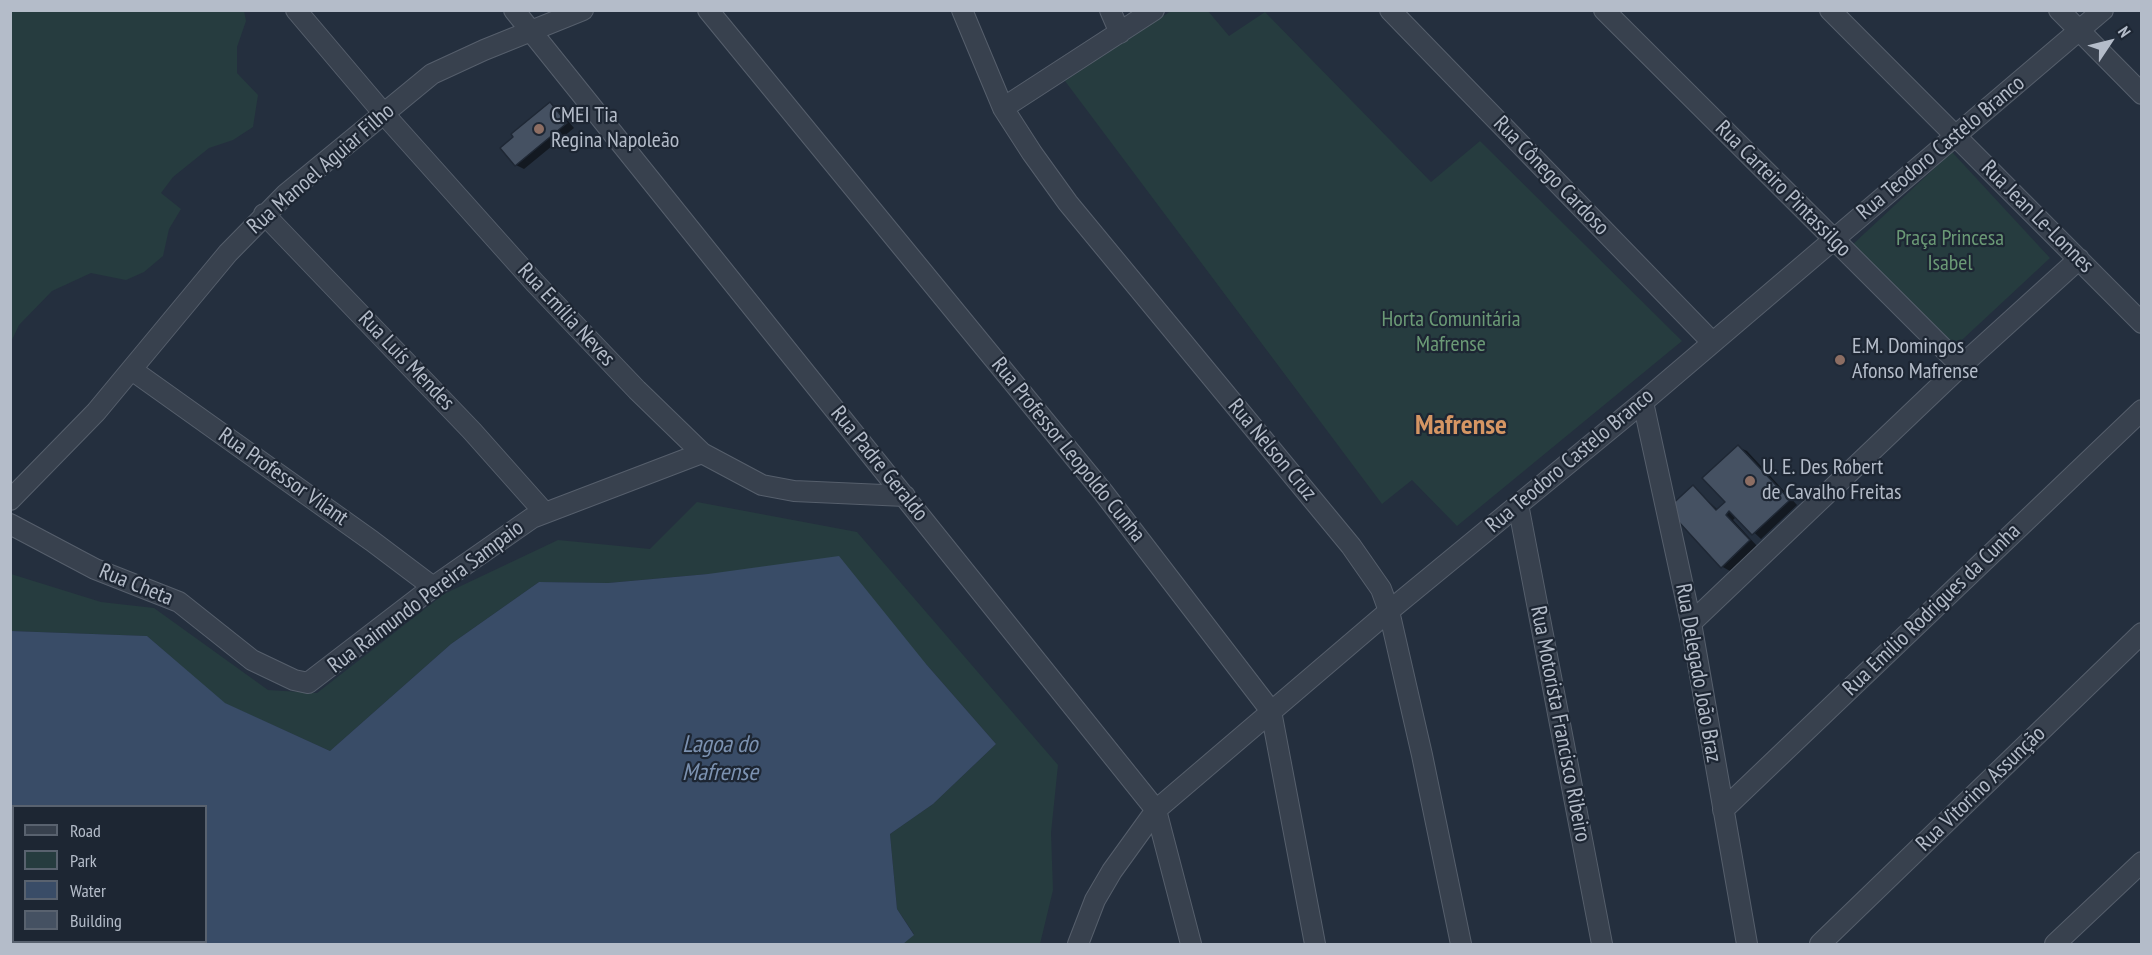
<!DOCTYPE html>
<html>
<head>
<meta charset="utf-8">
<style>
	body { margin:0 }
	#map { position:relative; width:2152px; height:955px; overflow:hidden; background:#242f3e; font-family:"PT Sans Narrow",sans-serif }
	canvas { display:block }
	.frame { position:absolute; inset:0; border:12px solid #b4bcc9; pointer-events:none }
	.legend { position:absolute; left:12px; top:805px; width:195px; height:138px; box-sizing:border-box; background:#1d2633; border:2px solid #59626f; margin:0; padding:8px 10px; list-style:none; font-size:18px; color:#b4bcc9 }
	.legend li { display:flex; align-items:center; gap:12px; height:30px }
	.legend b { width:30px; border:2px solid #59626f }
	.north { position:absolute; left:2080px; top:12px; width:60px; height:60px; -webkit-text-stroke:4px #1d2633; paint-order:stroke; rotate:55deg; font-size:16px; font-weight:700; line-height:24px; text-align:center; color:#b4bcc9 }
	.north::after { content:''; display:block; margin:auto; width:21px; height:27px; background:#b4bcc9; clip-path:polygon(50% 0,100% 100%,50% 72%,0 100%) }
</style>
</head>
<body>
<div id="map">
<canvas width="2152" height="955"></canvas>
<div class="frame"></div>
<ul class="legend">
<li><b style="height:8px;background:#38414e"></b>Road</li>
<li><b style="height:16px;background:#263c3f"></b>Park</li>
<li><b style="height:16px;background:#394c67"></b>Water</li>
<li><b style="height:16px;background:#455162"></b>Building</li>
</ul>
<div class="north">N</div>
</div>
<script>
const ctx = document.querySelector('canvas').getContext('2d');
ctx.lineJoin = 'round';
function fillPath(path, color) { ctx.fillStyle = color; ctx.fill(path, 'evenodd'); }
const shape = rows => new Path2D(rows.map(r => 'M' + r).join(''));
function strokePath(path, color, width, dash) { ctx.strokeStyle = color; ctx.lineWidth = width; ctx.lineCap = dash ? 'butt' : 'round'; ctx.setLineDash(dash || []); ctx.stroke(path); }
function drawText(font, color, halo, rows, align = 'center') {
  ctx.font = font + ' "PT Sans Narrow",sans-serif'; ctx.lineWidth = 4.5; ctx.setLineDash([]); ctx.textBaseline = 'middle'; ctx.strokeStyle = halo; ctx.fillStyle = color; for (const [text, x, y, turn = 0] of rows) {
    ctx.save(); ctx.translate(x, y); ctx.rotate((+turn || 0) * Math.PI / 180); ctx.textAlign = isNaN(turn) ? turn : align; if (halo) ctx.strokeText(text, 0, 0); ctx.fillText(text, 0, 0); ctx.restore();
  }
}
fillPath(shape([
	[11,10,244,11,246,21,237,47,237,73,258,95,253,127,233,140,209,148,173,177,161,193,181,209,169,229,163,256,144,272,126,280,91,273,52,291,19,325,11,342],
	[1171,11,1208,11,1229,36,1265,12,1431,182,1480,141,1682,341,1457,526,1412,480,1382,504,1065,81],
	[1952,152,2050,258,1949,352,1851,246],
	[697,502,857,532,1058,765,1051,833,1053,890,1040,944,903,944,914,934,897,909,890,834,933,804,996,744,926,664,708,574,608,583,539,582,451,644,330,751,224,703,147,636,11,631,11,574,101,602,154,608,268,690,317,693,444,594,558,540,650,549]
]), '#263c3f');
fillPath(shape([
	[839,556,926,664,996,744,933,804,890,834,897,909,914,935,903,944,11,944,11,631,147,636,225,703,330,751,451,644,539,582,608,583,708,574],
	[14,806,206,806,206,942,14,942]
]), '#394c67');
fillPath(shape([
	[550,104,558,109,574,128,524,169,516,165],
	[1738,447,1747,451,1797,505,1761,539,1737,516,1733,520,1757,546,1730,571,1721,566,1693,487,1718,510,1727,502]
]), '#0007');
const building = shape([
	[550,102,567,123,515,166,500,148,513,137,511,134,550,102],
	[1738,445,1790,500,1752,535,1729,511,1726,515,1750,540,1721,568,1667,509,1693,485,1716,510,1725,502,1702,478,1738,445]
]);
fillPath(building, '#455162');
strokePath(building, '#1f2835', 1.5);
const minor = shape([
	[296,10,384,114,535,283,637,390,702,453,762,485,794,491,905,496],
	[514,10,1156,810,1191,944],
	[708,10,1103,492,1271,711,1315,944],
	[962,10,1003,108,1032,153,1068,203,1351,546,1381,589,1389,611,1422,755,1461,944],
	[1110,10,1120,33],
	[1390,10,1712,342],
	[1604,10,1961,366],
	[1830,10,2142,323],
	[2059,10,2142,94],
	[1003,108,1154,10],
	[264,214,472,431,544,512],
	[132,370,372,541,433,587],
	[1643,402,1691,623,1747,944],
	[10,500,96,412,228,253,286,194,432,74,484,50,583,10],
	[1518,504,1602,944],
	[10,524,95,569,179,602,252,660,294,680,308,683,433,587,532,518,702,453],
	[1691,623,1961,366,2079,259],
	[1723,810,2142,410],
	[1078,944,1095,900,1112,871,1156,810,1389,611,1643,402,2103,10],
	[1820,944,2142,633],
	[2055,944,2142,862]
]);
strokePath(minor, '#565f6c', 22);
strokePath(minor, '#38414e', 20);
for (const [x, y, r, color] of [
	[539,129,6,"#8d6e63"],
	[1840,360,6,"#8d6e63"],
	[1750,481,6,"#8d6e63"]
]) { const dot = new Path2D(); dot.arc(x, y, r, 0, 2 * Math.PI); ctx.fillStyle = color; ctx.fill(dot); strokePath(dot, '#1d2633', 2); }
drawText('22px', '#b4bcc9', '#1d2633', [
	["CMEI Tia",551,116],
	["Regina Napoleão",551,141],
	["E.M. Domingos",1852,347],
	["Afonso Mafrense",1852,372],
	["U. E. Des Robert",1762,468],
	["de Cavalho Freitas",1762,493]
], 'left');
drawText('22px', '#b4bcc9', '#1d2633', [
	["Rua Teodoro Castelo Branco",1941,148,-40],
	["Rua Manoel Aguiar Filho",321,169,-41],
	["Rua Cônego Cardoso",1551,176,46],
	["Rua Carteiro Pintassilgo",1783,189,45],
	["Rua Jean Le-Lonnes",2037,217,45],
	["Rua Emília Neves",566,315,47],
	["Rua Luís Mendes",406,361,46],
	["Rua Professor Leopoldo Cunha",1068,450,51],
	["Rua Nelson Cruz",1272,450,50],
	["Rua Teodoro Castelo Branco",1570,461,-40],
	["Rua Padre Geraldo",879,464,51],
	["Rua Professor Vilant",283,477,35],
	["Rua Cheta",136,585,22],
	["Rua Raimundo Pereira Sampaio",426,597,-37],
	["Rua Emílio Rodrigues da Cunha",1932,610,-44],
	["Rua Delegado João Braz",1698,673,80],
	["Rua Motorista Francisco Ribeiro",1560,724,79],
	["Rua Vitorino Assunção",1981,789,-44]
]);
drawText('22px', '#6b9a76', '#1d2633', [
	["Praça Princesa",1950,239],
	["Isabel",1950,264],
	["Horta Comunitária",1451,320],
	["Mafrense",1451,345]
]);
drawText('italic 24px', '#7c92b1', '#1d2633', [
	["Lagoa do",720,745],
	["Mafrense",720,773]
]);
drawText('bold 28px', '#d59563', '#1d2633', [
	["Mafrense",1461,426]
]);
</script>
</body>
</html>
